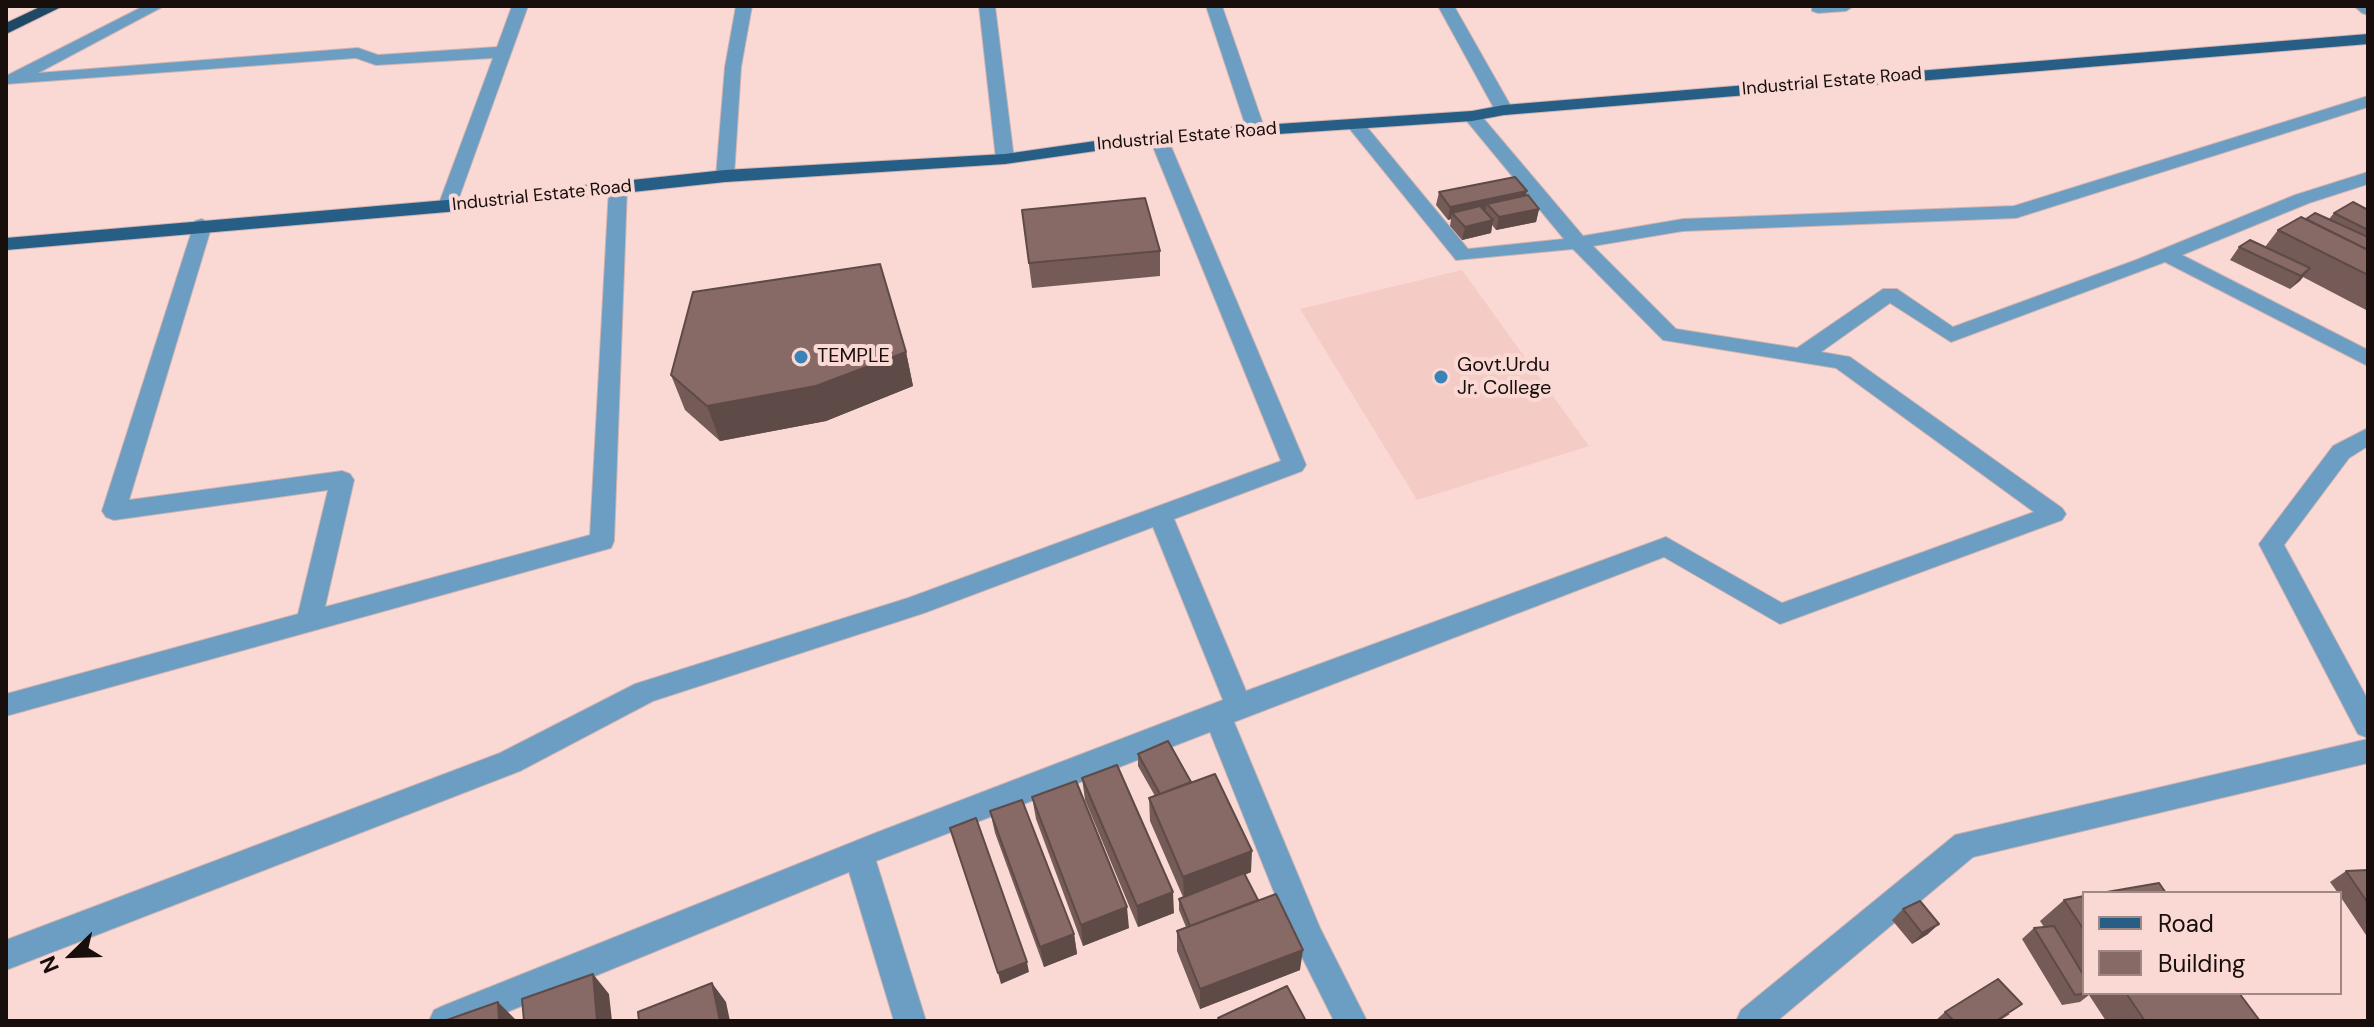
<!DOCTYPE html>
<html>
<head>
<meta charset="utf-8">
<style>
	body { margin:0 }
	#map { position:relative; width:2374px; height:1027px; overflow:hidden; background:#fad9d4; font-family:"DM Sans",sans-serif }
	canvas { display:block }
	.frame { position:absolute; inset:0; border:8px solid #180e0c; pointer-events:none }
	.legend { position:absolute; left:2082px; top:891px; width:260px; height:104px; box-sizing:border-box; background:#fad9d4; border:2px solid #a08884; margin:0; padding:10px 14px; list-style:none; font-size:24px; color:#180e0c }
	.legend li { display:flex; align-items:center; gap:16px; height:40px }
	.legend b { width:40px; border:2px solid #a08884 }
	.north { position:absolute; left:32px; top:915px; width:80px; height:80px; -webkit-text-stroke:6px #fad9d4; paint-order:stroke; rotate:247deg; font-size:22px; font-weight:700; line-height:32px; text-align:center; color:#180e0c }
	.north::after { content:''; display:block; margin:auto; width:28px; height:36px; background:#180e0c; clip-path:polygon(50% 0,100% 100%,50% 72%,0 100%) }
</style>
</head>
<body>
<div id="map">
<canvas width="2374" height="1027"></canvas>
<div class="frame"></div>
<ul class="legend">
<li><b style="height:10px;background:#265e86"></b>Road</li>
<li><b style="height:22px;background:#876a66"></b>Building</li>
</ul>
<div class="north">N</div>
</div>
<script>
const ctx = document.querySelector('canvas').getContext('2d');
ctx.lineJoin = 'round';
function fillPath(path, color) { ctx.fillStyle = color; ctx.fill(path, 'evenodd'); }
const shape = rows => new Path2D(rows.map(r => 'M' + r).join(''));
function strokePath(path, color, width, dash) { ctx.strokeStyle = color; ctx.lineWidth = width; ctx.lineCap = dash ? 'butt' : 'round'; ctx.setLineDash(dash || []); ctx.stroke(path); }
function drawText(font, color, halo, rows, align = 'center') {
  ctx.font = font + ' "DM Sans",sans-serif'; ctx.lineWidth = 8; ctx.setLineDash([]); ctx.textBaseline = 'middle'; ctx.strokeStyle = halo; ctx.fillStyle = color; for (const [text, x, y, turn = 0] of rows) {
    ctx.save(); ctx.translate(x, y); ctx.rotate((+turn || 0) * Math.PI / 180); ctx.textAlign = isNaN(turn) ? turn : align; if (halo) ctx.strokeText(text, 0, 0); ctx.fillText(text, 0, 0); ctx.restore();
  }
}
fillPath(shape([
	[1462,270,1589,446,1417,500,1300,309]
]), '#f4cbc5');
const minor = shape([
	[144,6,164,6,38,73,358,48,378,55,497,47,512,6,528,6,456,206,447,212,438,206,493,58,376,65,356,58,6,84,6,76,144,6],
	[736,6,752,6,741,67,734,176,725,182,716,176,725,67,736,6],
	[979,6,995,6,1014,159,1005,164,996,159,979,6],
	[1206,6,1222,6,1265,130,1262,134,1250,134,1247,130,1206,6],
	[1438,6,1454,6,1513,110,1510,114,1504,115,1495,110,1438,6],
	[1812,6,1854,6,1846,11,1818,13,1812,11,1812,6],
	[2354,6,2368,6,2368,15,2362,13,2354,6],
	[2368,96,2368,107,2016,218,1683,231,1593,246,1676,329,1797,348,1883,289,1897,289,1953,327,2136,260,2295,195,2368,172,2368,184,2309,203,2182,255,2368,350,2368,366,2165,262,1951,342,1890,303,1821,352,1850,357,2062,508,2066,514,2062,520,1780,624,1664,557,1234,722,1320,928,1367,1021,1334,1021,1292,937,1210,732,876,861,926,1021,894,1021,849,872,485,1021,429,1021,434,1010,445,1005,878,832,1223,700,1153,527,924,613,653,701,520,771,6,970,6,940,500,753,635,684,908,598,1281,461,1149,137,1152,133,1164,133,1167,137,1306,465,1302,471,1174,519,1246,691,1666,537,1782,603,2034,512,1836,368,1663,340,1573,249,1456,260,1349,128,1349,120,1361,120,1468,249,1564,239,1466,120,1463,116,1472,111,1478,112,1583,236,1683,219,2014,206,2368,96],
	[618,182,627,188,614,541,611,548,6,716,6,694,298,614,328,490,114,520,106,517,102,511,195,221,202,219,212,225,129,500,342,471,350,474,354,480,325,607,590,535,609,188,618,182],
	[2368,428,2368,446,2349,458,2284,545,2368,700,2368,738,2358,734,2259,544,2333,446,2368,428],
	[2368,739,2368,763,1973,857,1777,1021,1736,1021,1741,1010,1955,835,2368,739]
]);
const major = shape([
	[2368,34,2368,44,1504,115,1472,121,1158,142,1005,164,725,182,447,212,6,250,6,238,447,200,725,170,1005,154,1158,132,1472,111,1504,105,2368,34]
]);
const highway = shape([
	[42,6,63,6,6,34,6,23,42,6]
]);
strokePath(minor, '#d1b4b0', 2);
strokePath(major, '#d1b4b0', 2);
strokePath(highway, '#d1b4b0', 2);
fillPath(minor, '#6c9dc3');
fillPath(major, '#265e86');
fillPath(highway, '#1f4865');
fillPath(shape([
	[1439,192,1526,196,1539,209,1536,222,1496,230,1492,225,1491,233,1462,240,1450,226,1451,219,1448,220,1436,205],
	[1022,210,1160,251,1160,276,1032,288],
	[2368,210,2368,311,2303,277,2290,289,2230,260,2239,247,2265,247,2278,230,2306,219,2329,219,2334,213],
	[906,352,913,386,826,421,720,441,685,410,671,375],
	[1138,754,1191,782,1251,872,1245,875,1258,900,1300,970,1200,1009,1177,951,1177,931,1186,927,1179,910,1179,899,1183,897,1150,821,1149,798,1155,796,1138,766],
	[1082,778,1174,913,1138,927,1085,800],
	[1032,797,1129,928,1083,946,1036,819],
	[990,811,1074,934,1077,954,1044,967,995,833],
	[2368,870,2368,938,2340,896,2340,893,2338,893,2330,882,2346,871],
	[2084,896,2084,993,2239,993,2260,1021,2106,1021,2089,995,2080,1002,2062,1005,2022,939,2034,928,2044,927,2040,921,2064,900],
	[1903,909,1928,934,1912,944,1892,920],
	[1945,1012,2010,1014,1999,1021,1935,1021]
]), '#745b58');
fillPath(shape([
	[1527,191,1524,204,1487,204,1485,212,1452,213,1451,219,1448,220,1450,207],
	[1539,209,1536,222,1496,230,1499,217],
	[1493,220,1491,233,1462,240,1465,227],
	[2310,268,2300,281,2290,289,2301,276],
	[906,352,913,386,826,421,720,441,707,406],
	[1252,851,1251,872,1184,898,1183,877],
	[1173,892,1174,913,1138,927,1137,906],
	[1127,907,1129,928,1083,946,1081,925],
	[1939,924,1928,934,1912,944,1922,933],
	[1074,934,1077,954,1044,967,1040,947],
	[1303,950,1300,970,1200,1009,1200,989],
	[1027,962,1029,972,1001,984,998,973],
	[593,974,609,994,612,1021,597,1021],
	[712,983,726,1002,730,1021,720,1021],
	[498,1002,517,1021,499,1021]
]), '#5e4a47');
const building = shape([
	[1515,177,1527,191,1450,207,1439,192,1515,177],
	[1528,195,1539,209,1499,217,1487,204,1528,195],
	[1145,198,1160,251,1029,263,1022,210,1145,198],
	[2353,202,2368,210,2368,230,2334,213,2353,202],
	[1480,206,1493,220,1465,227,1452,213,1480,206],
	[2315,213,2368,237,2368,250,2306,219,2315,213],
	[2301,217,2368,250,2368,275,2278,230,2301,217],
	[2250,240,2310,268,2301,276,2239,247,2250,240],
	[880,264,906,352,816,386,707,406,671,375,693,292,880,264],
	[1168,741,1191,782,1160,794,1138,754,1168,741],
	[1117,765,1173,892,1137,906,1082,778,1117,765],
	[1215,774,1252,851,1183,877,1149,798,1215,774],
	[1076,781,1127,907,1081,925,1032,797,1076,781],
	[1022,800,1074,934,1040,947,990,811,1022,800],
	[976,818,1027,962,998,973,950,828,976,818],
	[2368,870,2368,903,2346,871,2368,870],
	[1244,873,1258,900,1190,926,1179,899,1244,873],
	[2159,883,2166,893,2101,893,2159,883],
	[1276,894,1303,950,1200,989,1177,931,1276,894],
	[2084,896,2084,930,2064,900,2084,896],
	[1920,901,1939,924,1922,933,1903,909,1920,901],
	[2054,926,2084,976,2084,993,2087,993,2075,995,2034,928,2054,926],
	[593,974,597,1021,524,1021,522,999,593,974],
	[1998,979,2022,1004,1996,1021,1954,1021,1945,1012,1998,979],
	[712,983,720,1021,639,1021,638,1012,712,983],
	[1287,986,1306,1021,1220,1021,1218,1018,1287,986],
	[2126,993,2239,993,2260,1021,2145,1021,2126,993],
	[498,1002,499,1021,444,1021,498,1002]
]);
fillPath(building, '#876a66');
strokePath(building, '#5e4a47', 2);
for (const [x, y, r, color] of [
	[801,357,8,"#3983b7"],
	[1441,377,8,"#3983b7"]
]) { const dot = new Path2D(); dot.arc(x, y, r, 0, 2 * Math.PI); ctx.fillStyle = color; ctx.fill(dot); strokePath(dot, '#fad9d4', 3); }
drawText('18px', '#180e0c', '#fad9d4', [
	["Industrial Estate Road",1832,82,-5],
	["Industrial Estate Road",1187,137,-5],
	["Industrial Estate Road",542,196,-6]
]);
drawText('20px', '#180e0c', '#fad9d4', [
	["TEMPLE",817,357],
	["Govt.Urdu",1457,366],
	["Jr. College",1457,389]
], 'left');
</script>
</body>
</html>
